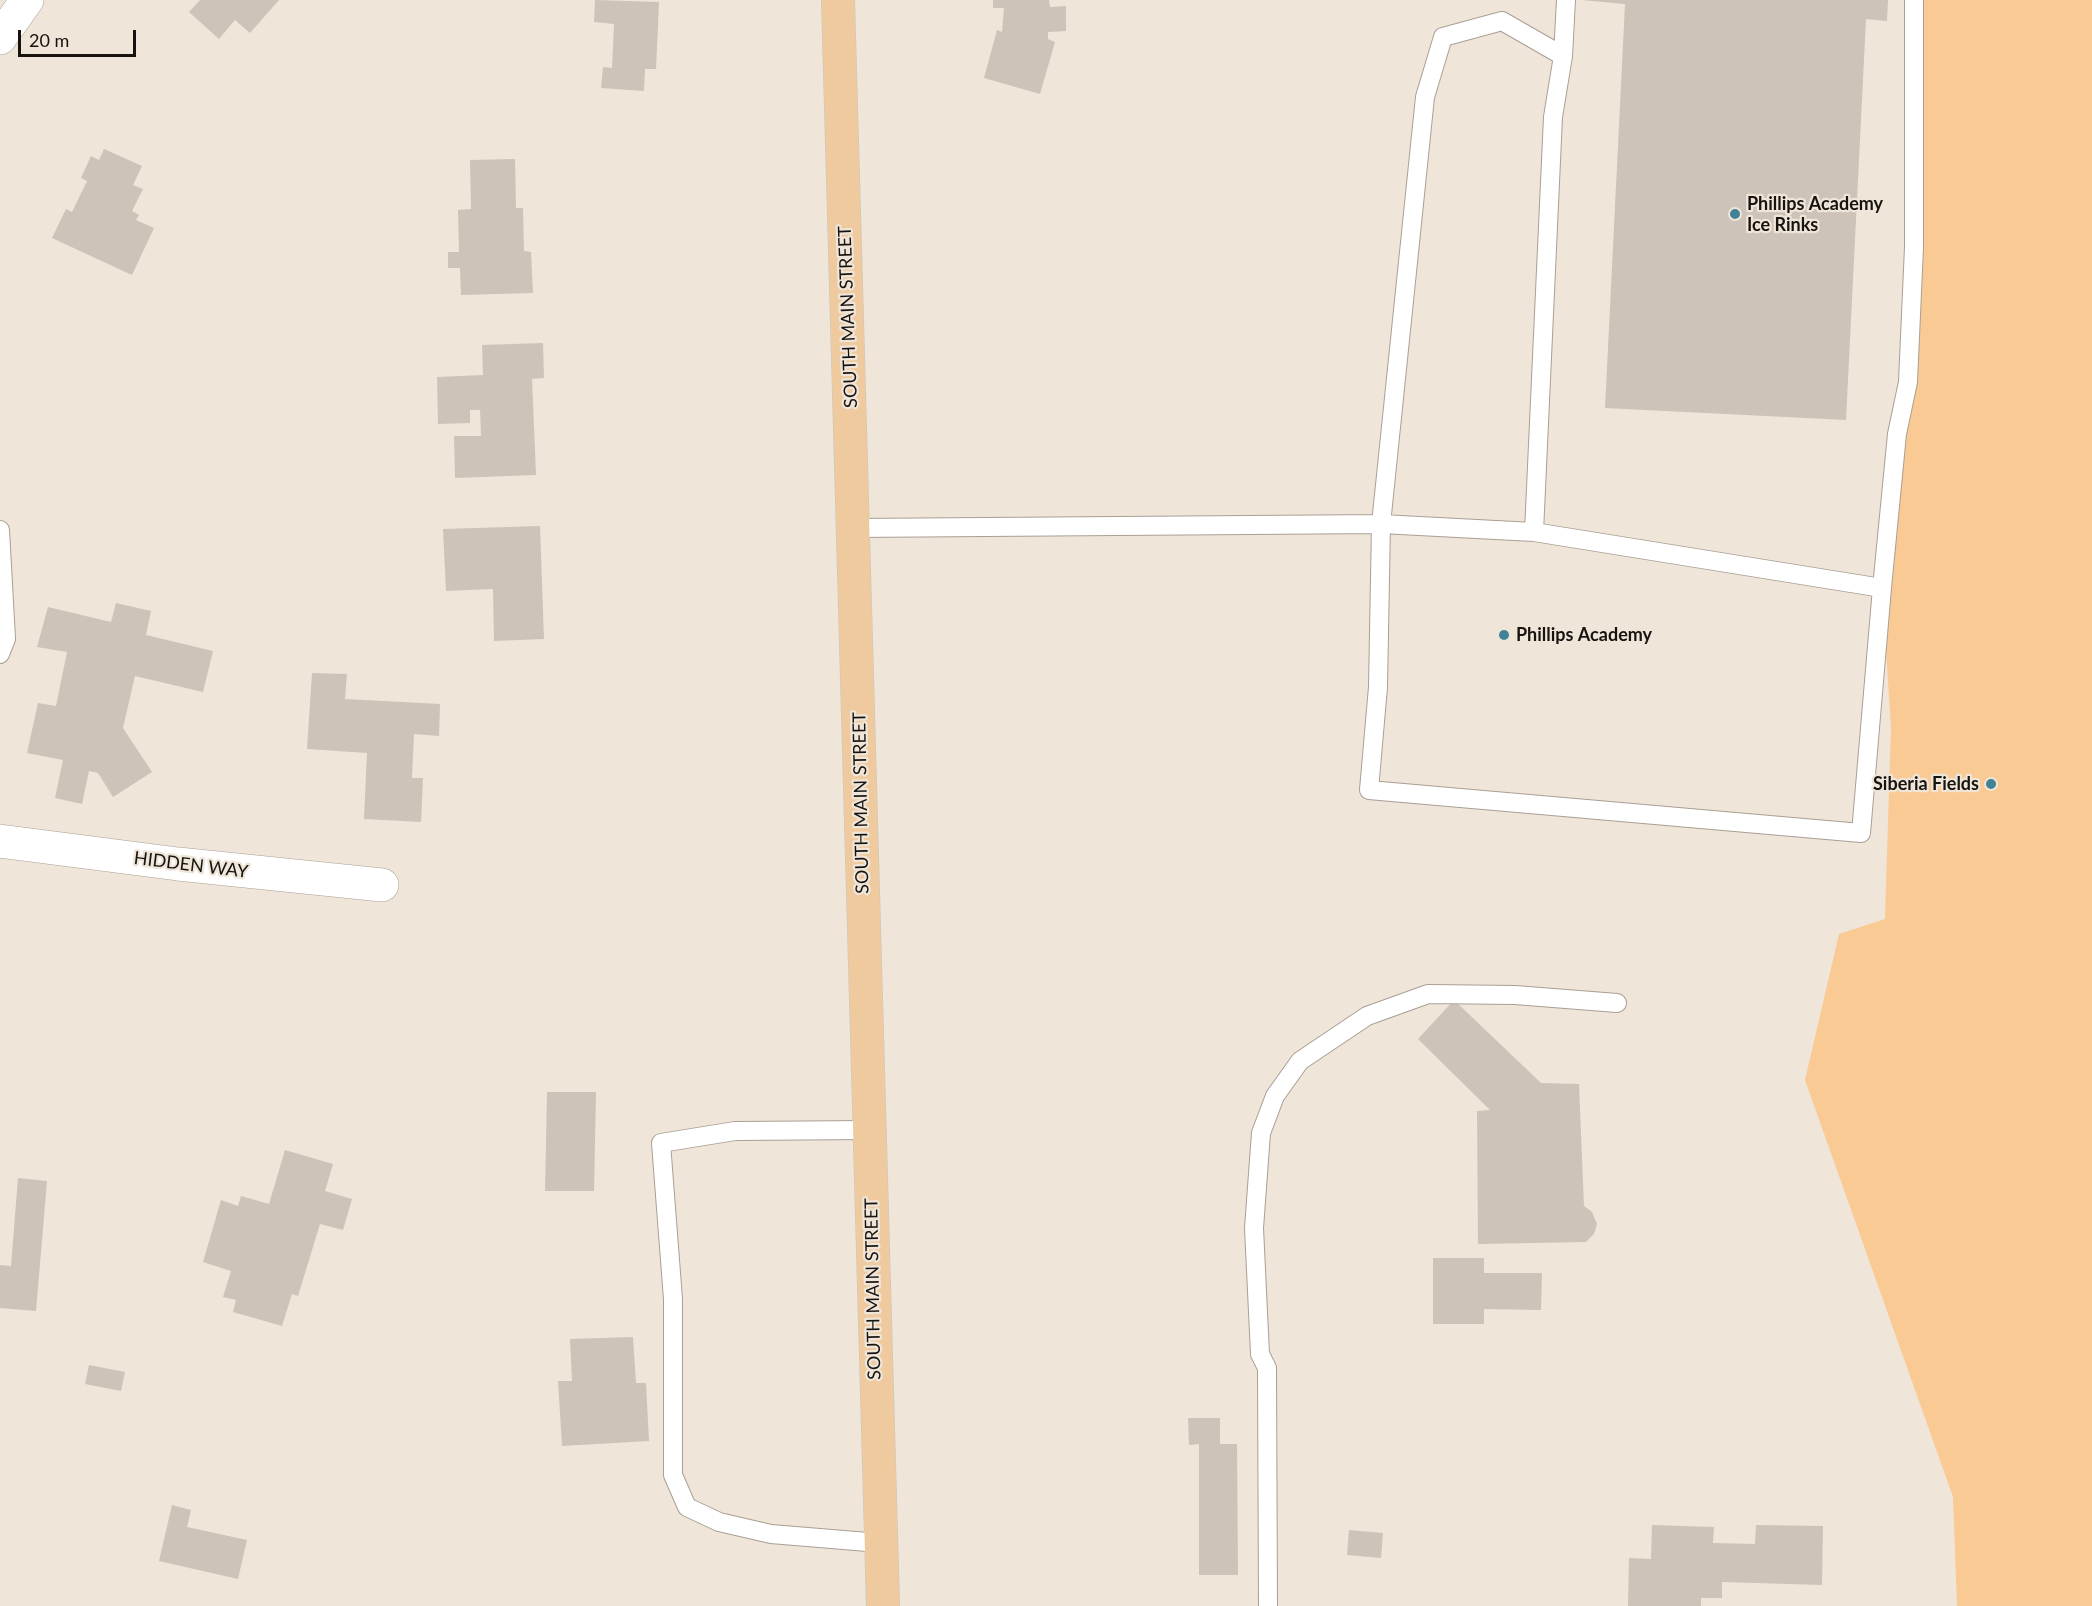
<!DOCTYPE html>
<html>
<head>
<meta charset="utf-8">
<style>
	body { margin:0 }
	#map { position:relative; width:2092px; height:1606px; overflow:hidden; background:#efe5d9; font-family:Lato,sans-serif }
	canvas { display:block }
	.scale { position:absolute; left:18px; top:30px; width:118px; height:27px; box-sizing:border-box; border:3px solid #17130f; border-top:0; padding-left:8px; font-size:18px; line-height:21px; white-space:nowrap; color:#17130f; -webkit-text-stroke:4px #efe5d9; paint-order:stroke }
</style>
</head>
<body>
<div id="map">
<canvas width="2092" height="1606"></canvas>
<div class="scale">20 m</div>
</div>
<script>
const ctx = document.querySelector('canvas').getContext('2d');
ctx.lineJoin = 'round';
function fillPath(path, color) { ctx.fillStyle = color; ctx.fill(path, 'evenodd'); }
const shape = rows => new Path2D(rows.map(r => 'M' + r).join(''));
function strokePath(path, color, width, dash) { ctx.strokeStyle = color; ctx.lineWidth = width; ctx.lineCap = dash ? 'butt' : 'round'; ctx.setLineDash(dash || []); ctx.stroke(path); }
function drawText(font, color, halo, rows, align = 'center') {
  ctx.font = font + ' Lato,sans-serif'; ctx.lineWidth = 4.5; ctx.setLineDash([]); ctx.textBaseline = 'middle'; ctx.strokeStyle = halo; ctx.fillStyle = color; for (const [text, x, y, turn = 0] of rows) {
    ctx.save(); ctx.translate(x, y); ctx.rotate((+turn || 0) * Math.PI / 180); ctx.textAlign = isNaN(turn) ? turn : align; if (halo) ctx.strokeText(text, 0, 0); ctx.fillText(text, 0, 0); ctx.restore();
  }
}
fillPath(shape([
	[1915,0,2092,0,2092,1606,1957,1606,1953,1497,1805,1080,1839,934,1885,919,1891,727,1882,588,1897,434]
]), '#f9ca93');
fillPath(shape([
	[200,0,279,0,250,33,235,20,219,39,189,12],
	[595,0,659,2,656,69,645,69,644,91,601,88,603,67,612,68,614,24,594,22],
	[993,0,1049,0,1050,7,1066,6,1066,31,1048,32,1048,39,1055,42,1040,94,984,78,997,30,1002,32,1004,8,993,8],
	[1581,0,1888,0,1887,21,1866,19,1846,420,1605,408,1625,4],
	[104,149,142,166,133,185,143,189,132,211,139,215,136,220,154,228,132,275,52,238,66,209,72,212,87,181,81,178,91,156,99,160],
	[515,159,516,208,523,208,524,251,531,252,533,293,461,295,460,268,448,268,448,252,459,252,458,210,471,209,470,160],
	[543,343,544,378,532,379,536,475,455,478,454,436,481,436,480,410,470,410,470,423,438,424,437,377,483,375,482,345],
	[540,526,544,639,494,641,493,589,446,591,443,529],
	[116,603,151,611,146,635,213,651,203,692,135,676,123,728,152,772,113,797,98,773,89,771,82,804,55,798,63,760,27,753,38,703,56,706,67,652,37,647,48,607,111,622],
	[312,673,347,674,345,699,440,704,439,736,414,734,412,778,423,778,421,822,364,819,367,753,307,749],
	[1454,1000,1541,1083,1579,1084,1584,1206,1592,1212,1597,1224,1594,1234,1586,1242,1478,1244,1477,1111,1490,1110,1418,1039],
	[547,1092,596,1092,594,1191,545,1191],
	[285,1150,333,1164,325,1191,352,1199,343,1230,320,1224,298,1296,292,1294,282,1326,233,1312,236,1300,223,1297,231,1271,203,1262,221,1200,238,1206,241,1196,269,1204],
	[18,1178,47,1181,36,1311,0,1308,0,1265,11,1266],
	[1433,1258,1484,1258,1484,1273,1542,1273,1541,1310,1484,1309,1484,1324,1433,1324],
	[633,1337,636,1383,646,1383,649,1441,562,1446,558,1381,572,1381,570,1339],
	[89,1365,125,1372,121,1391,85,1384],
	[1188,1418,1220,1418,1220,1444,1237,1444,1238,1575,1199,1575,1199,1444,1189,1445],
	[172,1505,191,1510,187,1527,247,1540,238,1579,159,1561],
	[1652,1525,1714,1527,1713,1543,1755,1544,1756,1525,1823,1526,1822,1585,1722,1582,1722,1598,1701,1598,1701,1606,1628,1606,1629,1558,1651,1559],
	[1349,1530,1383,1533,1381,1558,1347,1555]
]), '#cdc3b8');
const service = shape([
	[1563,56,1566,0],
	[854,528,1381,524,1534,532,1882,588,1897,434,1908,382,1914,247,1914,0],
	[0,530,6,639,0,654],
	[1534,532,1553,117,1563,56,1502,21,1443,37,1425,97,1381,524,1378,687,1369,790,1861,833,1882,588],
	[870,1130,735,1131,661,1143,673,1299,673,1475,687,1507,719,1522,771,1534,880,1543],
	[1268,1606,1267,1368,1260,1354,1254,1228,1261,1133,1275,1096,1300,1061,1367,1016,1428,994,1515,995,1617,1003]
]);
const minor = shape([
	[0,841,178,864,382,885]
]);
const tertiary = shape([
	[0,38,27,0]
]);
const primary = shape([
	[838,0,883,1606]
]);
strokePath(service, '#a99f94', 20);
strokePath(minor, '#a99f94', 34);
strokePath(tertiary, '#a99f94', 34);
strokePath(primary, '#c7c6c5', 34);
strokePath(service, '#fff', 18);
strokePath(minor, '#fff', 33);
strokePath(tertiary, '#fff', 33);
strokePath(primary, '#eeca9e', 33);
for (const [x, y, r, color] of [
	[1735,214,6,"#428296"],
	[1504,635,6,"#428296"],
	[1991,784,6,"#428296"]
]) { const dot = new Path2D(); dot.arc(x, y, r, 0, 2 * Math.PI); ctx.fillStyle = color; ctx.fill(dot); strokePath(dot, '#efe5d9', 2); }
drawText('bold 18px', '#17130f', '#efe5d9', [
	["Phillips Academy",1747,204],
	["Ice Rinks",1747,225],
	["Phillips Academy",1516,635],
	["Siberia Fields",1979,784,"right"]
], 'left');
drawText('18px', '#17130f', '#efe5d9', [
	["SOUTH MAIN STREET",848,317,-92],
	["SOUTH MAIN STREET",861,803,-91],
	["HIDDEN WAY",191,865,7],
	["SOUTH MAIN STREET",873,1289,-91]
]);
</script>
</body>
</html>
